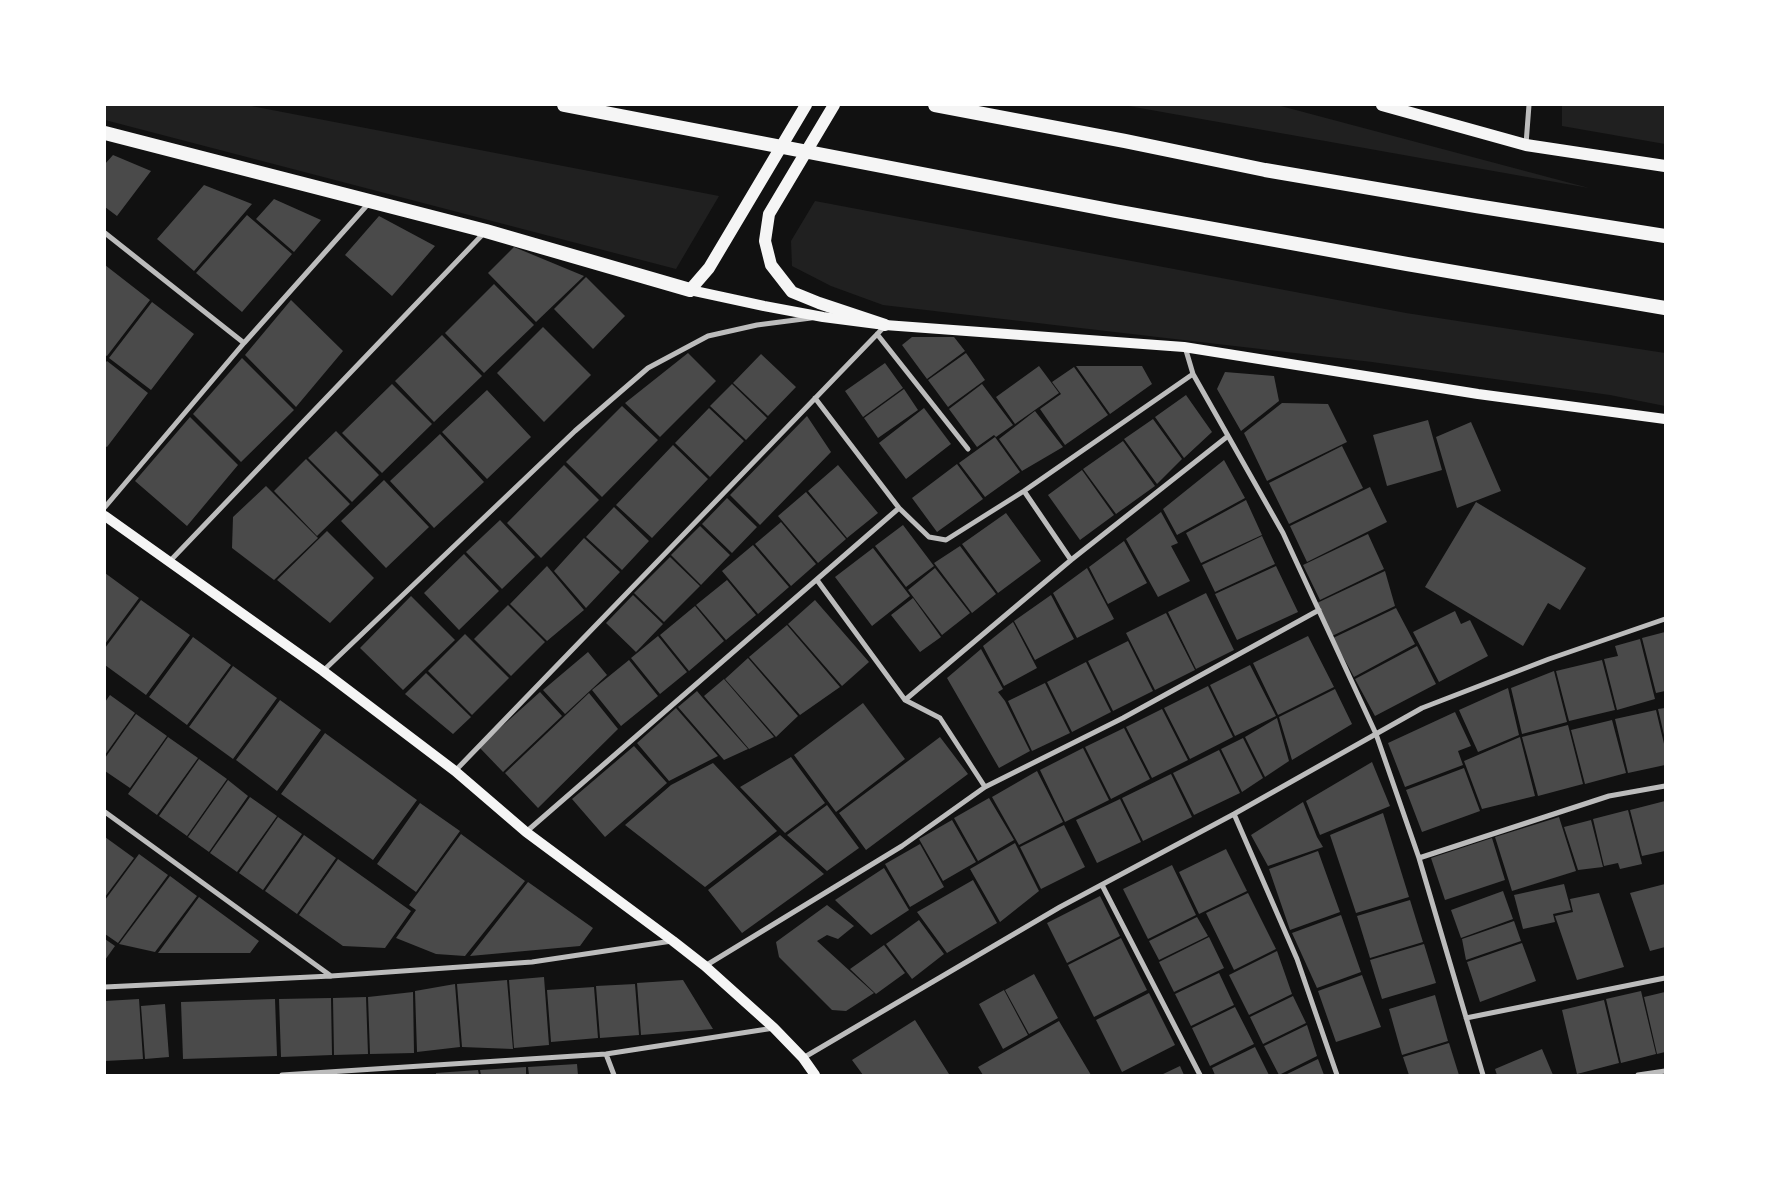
<!DOCTYPE html>
<html>
<head>
<meta charset="utf-8">
<style>
	body { margin:0 }
	#map { position:relative; width:1770px; height:1180px; overflow:hidden; background:#111; font-family:Overpass,sans-serif }
	canvas { display:block }
	.frame { position:absolute; inset:0; border:106px solid #fff; pointer-events:none }
</style>
</head>
<body>
<div id="map">
<canvas width="1770" height="1180"></canvas>
<div class="frame"></div>
</div>
<script>
const ctx = document.querySelector('canvas').getContext('2d');
ctx.lineJoin = 'round';
function fillPath(path, color) { ctx.fillStyle = color; ctx.fill(path, 'evenodd'); }
const shape = rows => new Path2D(rows.map(r => 'M' + r).join(''));
function strokePath(path, color, width, dash) { ctx.strokeStyle = color; ctx.lineWidth = width; ctx.lineCap = dash ? 'butt' : 'round'; ctx.setLineDash(dash || []); ctx.stroke(path); }
fillPath(shape([
	[105,105,246,105,719,196,676,269,105,120],
	[1123,105,1277,105,1589,188],
	[1562,105,1665,105,1665,144,1562,126],
	[815,201,1406,313,1665,353,1665,406,1610,395,1372,362,883,305,831,286,792,266,791,241]
]), '#202020');
fillPath(shape([
	[113,155,151,171,117,216,105,207,105,164],
	[204,185,252,204,194,271,157,239],
	[274,199,321,220,294,252,256,219],
	[247,215,292,254,242,312,196,273],
	[379,216,435,246,392,296,345,255],
	[514,247,584,276,536,322,488,273],
	[105,265,150,300,107,356,105,355],
	[586,277,625,316,593,349,554,309],
	[494,284,534,325,484,373,445,333],
	[291,300,343,351,296,407,245,355],
	[152,302,194,334,151,390,109,358],
	[543,327,591,375,544,422,497,373],
	[442,335,482,376,434,422,395,381],
	[912,337,954,337,965,351,927,379,902,345],
	[688,353,716,381,660,437,625,403],
	[966,353,985,380,948,407,928,380],
	[761,354,796,387,768,416,733,383],
	[242,358,294,410,241,462,193,414],
	[107,361,148,393,107,447,105,446,105,363],
	[885,363,903,388,863,417,845,391],
	[1039,366,1059,393,1015,424,996,397],
	[1076,366,1142,366,1152,384,1110,414],
	[1074,367,1108,415,1065,445,1040,409,1061,394,1052,382],
	[1225,372,1274,376,1279,401,1241,431,1217,389],
	[392,384,432,424,382,473,342,433],
	[732,384,767,418,746,440,710,406],
	[982,384,1013,425,996,437,994,435,977,447,949,409],
	[904,389,918,410,878,438,864,418],
	[487,390,531,437,487,479,442,432],
	[1186,395,1212,432,1184,458,1155,417],
	[1282,403,1328,404,1347,442,1267,481,1244,433],
	[622,406,658,440,602,497,566,462],
	[709,408,744,441,710,477,675,443],
	[924,408,951,444,906,479,879,443],
	[1035,411,1063,447,1022,471,999,439],
	[807,416,831,452,760,525,730,495],
	[190,417,238,465,187,526,135,481],
	[1153,419,1182,459,1157,484,1124,439],
	[1428,420,1442,470,1387,486,1373,435],
	[1471,422,1501,491,1457,508,1436,437],
	[336,431,379,475,352,502,308,458],
	[440,434,484,482,434,528,390,481],
	[995,437,1020,472,985,497,959,463],
	[1123,441,1155,486,1116,514,1083,469],
	[673,445,708,479,652,538,616,505],
	[1342,446,1363,488,1289,524,1269,483],
	[306,459,350,504,317,536,274,491],
	[1224,460,1245,498,1177,535,1163,509],
	[957,464,983,499,937,532,912,498],
	[564,465,599,500,541,558,507,523],
	[838,465,878,513,847,538,808,491],
	[1082,470,1114,515,1080,540,1048,495],
	[384,480,429,527,386,568,341,521],
	[266,486,318,538,274,580,232,548,233,517],
	[1370,487,1387,522,1307,562,1290,526],
	[806,492,846,539,818,563,778,516],
	[727,498,757,527,732,553,702,524],
	[1246,500,1262,535,1201,563,1186,533],
	[1476,502,1586,568,1560,610,1548,603,1523,646,1425,587],
	[614,507,649,541,622,570,586,537],
	[1161,512,1178,543,1171,546,1190,581,1158,597,1126,539],
	[1006,513,1041,561,998,593,962,544],
	[500,520,535,557,502,589,466,552],
	[781,522,816,564,791,586,755,544],
	[903,525,934,566,906,587,875,546],
	[700,526,730,555,701,585,671,555],
	[327,531,374,578,330,623,277,580],
	[1368,534,1384,569,1320,600,1303,565],
	[1262,536,1275,564,1215,592,1202,565],
	[584,538,620,572,586,608,554,571],
	[1124,541,1147,583,1108,604,1089,567],
	[753,545,789,587,758,614,722,571],
	[960,546,996,594,972,613,934,563],
	[873,548,910,596,872,626,835,577],
	[464,554,499,591,459,630,424,593],
	[670,557,700,586,664,622,634,593],
	[547,566,584,610,547,641,510,604],
	[1276,566,1298,612,1237,640,1215,594],
	[935,568,970,613,942,635,908,590],
	[1087,568,1114,619,1077,638,1053,593],
	[1385,571,1395,606,1332,636,1317,603],
	[105,573,139,598,105,644],
	[727,580,756,615,726,640,696,605],
	[1206,593,1234,650,1196,669,1168,612],
	[633,595,663,624,636,652,606,623],
	[1051,595,1074,639,1035,660,1014,621],
	[411,596,455,640,403,690,360,648],
	[913,598,941,637,920,652,891,615],
	[141,600,190,635,146,695,105,665,105,648],
	[815,600,869,662,842,686,788,624],
	[508,605,545,642,511,676,474,639],
	[695,606,724,641,689,671,660,635],
	[1396,608,1415,644,1354,677,1333,638],
	[1455,611,1461,624,1470,620,1488,656,1439,682,1413,632],
	[1166,613,1195,670,1155,690,1126,633],
	[1013,622,1037,668,1004,686,983,646],
	[787,625,840,687,800,715,749,657],
	[1665,632,1665,691,1656,693,1642,638],
	[465,634,509,678,472,715,428,671],
	[658,636,687,672,660,694,631,658],
	[1308,636,1334,687,1278,715,1253,663],
	[193,637,231,665,187,725,149,697],
	[1640,639,1655,699,1617,710,1604,659,1618,656,1615,646],
	[1128,641,1153,691,1113,711,1088,661],
	[1417,646,1436,684,1375,716,1355,679],
	[981,649,1003,689,998,692,1005,701,1030,751,999,768,947,678],
	[588,652,607,675,565,714,543,690],
	[748,658,798,716,776,737,725,679],
	[629,660,658,696,621,726,592,690],
	[1602,660,1615,710,1569,721,1556,671],
	[1086,662,1111,712,1072,732,1047,682],
	[1250,665,1276,716,1235,736,1210,685],
	[233,666,277,698,233,759,189,727],
	[1554,671,1567,722,1522,734,1511,688],
	[426,673,471,717,453,734,405,694],
	[724,679,774,737,749,749,704,696],
	[1045,683,1070,733,1032,751,1008,701],
	[1208,686,1233,737,1190,759,1164,708],
	[1508,688,1519,735,1478,752,1459,710],
	[1335,689,1352,724,1292,760,1279,717],
	[697,691,702,697,748,749,724,760,678,707],
	[540,692,562,716,503,772,479,747],
	[589,693,618,729,538,808,505,773],
	[110,695,135,713,105,755,105,702],
	[280,700,321,730,277,791,236,760],
	[863,703,905,759,836,812,794,755],
	[676,708,718,756,669,781,637,743],
	[1665,708,1665,735,1664,735,1658,709],
	[1162,709,1188,760,1152,778,1126,727],
	[1656,710,1665,748,1665,765,1628,773,1615,719],
	[1455,712,1471,746,1458,751,1463,765,1405,787,1388,743],
	[136,714,167,736,130,788,105,771,105,758],
	[1277,718,1289,761,1265,777,1245,737],
	[1612,720,1626,773,1585,784,1571,730],
	[1568,725,1583,784,1538,796,1522,737],
	[1124,728,1150,779,1111,799,1085,747],
	[325,733,417,800,373,860,281,794],
	[168,737,198,758,157,815,128,794],
	[940,737,968,774,866,850,839,813],
	[1520,737,1535,796,1482,809,1464,761],
	[1243,738,1263,778,1242,792,1221,749],
	[634,746,667,783,605,837,572,799],
	[1083,748,1109,800,1065,822,1040,770],
	[1219,750,1240,793,1194,815,1173,773],
	[791,757,825,803,785,833,740,787],
	[199,759,227,779,187,836,159,816],
	[1372,762,1390,806,1320,835,1306,801],
	[713,763,777,831,705,887,625,825,671,785],
	[1464,768,1480,811,1422,832,1406,790],
	[1037,771,1063,822,1019,845,992,797],
	[1171,774,1192,817,1143,841,1122,798],
	[228,780,248,796,209,852,188,837],
	[250,797,277,816,237,872,210,853],
	[989,798,1014,840,978,861,954,818],
	[1120,799,1141,842,1097,863,1076,820],
	[1665,801,1665,851,1642,856,1630,810],
	[1303,802,1317,837,1323,847,1268,866,1251,835],
	[420,803,460,831,416,892,377,864],
	[827,805,859,848,827,871,787,835],
	[1628,810,1642,864,1620,869,1618,863,1604,866,1593,819],
	[1383,813,1409,897,1356,913,1330,835],
	[278,817,302,834,263,890,239,873],
	[1559,817,1576,871,1512,891,1495,837],
	[952,820,976,862,943,881,919,839],
	[1591,820,1603,867,1578,870,1564,827],
	[1064,825,1085,867,1041,889,1020,847],
	[461,834,525,881,465,956,436,954,396,938,416,910,409,905],
	[304,835,336,858,297,914,265,891],
	[780,835,824,874,742,933,708,890],
	[105,837,134,858,105,897],
	[1492,838,1505,880,1445,900,1431,858],
	[1015,843,1039,891,1000,922,970,869],
	[920,844,944,887,910,907,885,864],
	[1226,849,1247,891,1199,914,1179,872],
	[1318,851,1340,912,1290,930,1269,869],
	[139,854,168,875,118,943,105,934,105,900],
	[338,859,411,911,385,948,343,946,299,915],
	[1172,865,1196,915,1148,939,1123,889],
	[884,868,909,910,871,935,835,900],
	[170,876,197,896,155,952,119,944],
	[973,880,997,923,947,953,917,912],
	[528,882,593,928,580,946,470,956],
	[1564,884,1571,910,1553,914,1555,922,1523,929,1514,895],
	[1665,884,1665,947,1650,951,1630,893],
	[1503,891,1513,919,1461,938,1451,910],
	[1248,893,1276,949,1234,970,1206,913],
	[1599,893,1624,967,1577,980,1555,916,1573,912,1570,899],
	[1100,896,1120,936,1067,963,1047,923],
	[199,897,259,941,250,953,158,953],
	[1410,900,1423,942,1370,958,1357,916],
	[827,905,854,926,838,939,827,935,817,941,874,993,846,1011,832,1010,779,957,776,942],
	[1341,915,1361,972,1317,988,1292,933],
	[1197,917,1208,936,1159,960,1149,941],
	[919,920,944,954,912,979,886,944],
	[1514,921,1521,941,1466,960,1462,939],
	[1209,937,1224,968,1174,992,1159,962],
	[1121,938,1147,990,1094,1017,1068,965],
	[105,939,115,946,105,960],
	[1522,943,1536,981,1480,1002,1467,962],
	[1424,944,1436,983,1382,999,1370,960],
	[884,945,905,973,876,994,850,969],
	[1277,951,1292,994,1249,1015,1229,975],
	[1219,973,1234,1005,1191,1026,1175,994],
	[1034,974,1058,1018,1029,1034,1005,990],
	[1362,975,1381,1027,1336,1042,1318,991],
	[544,977,549,1045,514,1048,509,980],
	[507,980,513,1049,462,1047,457,984],
	[683,980,713,1029,641,1035,637,983],
	[455,984,460,1047,417,1052,415,991],
	[635,984,639,1035,600,1038,596,986],
	[594,987,598,1038,551,1042,547,990],
	[1004,990,1028,1035,1003,1049,979,1004],
	[1641,991,1656,1054,1621,1063,1606,999],
	[413,992,414,1053,370,1054,368,997],
	[1665,992,1665,1052,1657,1054,1644,997],
	[1149,993,1175,1045,1122,1072,1096,1020],
	[1435,995,1448,1041,1402,1055,1389,1009],
	[1293,996,1306,1023,1263,1044,1250,1017],
	[366,997,368,1054,334,1055,333,998],
	[331,998,332,1055,281,1057,279,999],
	[139,999,143,1059,105,1061,105,1001],
	[275,999,277,1056,183,1059,181,1002],
	[1604,1000,1619,1063,1577,1074,1562,1010],
	[165,1004,169,1057,145,1059,141,1006],
	[1235,1007,1254,1044,1210,1066,1192,1028],
	[915,1020,949,1074,863,1075,852,1060],
	[1059,1021,1091,1075,983,1075,978,1067],
	[1307,1025,1317,1056,1279,1075,1264,1046],
	[1449,1043,1459,1075,1409,1075,1403,1057],
	[1255,1047,1269,1075,1215,1075,1212,1068],
	[1542,1049,1553,1075,1497,1075,1495,1069],
	[1318,1059,1324,1075,1285,1075],
	[577,1064,578,1075,529,1075,528,1067],
	[1180,1066,1184,1075,1161,1075],
	[526,1067,526,1075,481,1075,480,1070],
	[478,1070,479,1075,436,1075,436,1073]
]), '#4a4a4a');
strokePath(shape([
	[1526,144,1529,105],
	[105,233,244,343],
	[877,334,968,449],
	[1185,347,1193,374,1283,533,1376,734,1419,858,1483,1075],
	[815,398,899,508,929,537,946,540,1024,491,1193,374],
	[1024,491,1071,560],
	[105,507,244,343,369,203],
	[170,561,484,233],
	[817,580,905,700,940,718,985,787],
	[323,671,575,431,648,368,708,336,757,325,811,318],
	[905,700,1071,560,1228,436],
	[455,771,885,326],
	[105,812,331,976],
	[1234,814,1297,959,1337,1075],
	[526,832,899,508],
	[1419,858,1609,796,1665,786],
	[1102,885,1200,1075],
	[705,966,902,846,985,787,1123,718,1319,610],
	[105,987,331,976,532,962,672,941],
	[1466,1018,1665,978],
	[606,1054,614,1075],
	[803,1058,1060,907,1234,814,1422,708,1549,659,1665,619],
	[282,1075,606,1054,774,1028],
	[1638,1075,1665,1071]
]), '#bcbcbc', 5);
strokePath(shape([
	[690,290,764,306,823,317,885,325,1184,347,1478,394,1665,419],
	[105,516,323,671,455,771,526,832,673,941,705,966,774,1028,803,1058,815,1075]
]), '#f5f5f5', 10);
strokePath(shape([
	[834,105,769,214,765,241,771,265,792,292,819,303,885,325],
	[1382,105,1526,145,1665,166],
	[690,290,709,268,806,105]
]), '#f5f5f5', 12);
strokePath(shape([
	[564,105,1115,211,1407,264,1665,308],
	[935,105,1125,141,1265,170,1476,206,1665,236],
	[105,133,486,231,690,290]
]), '#f5f5f5', 14);
</script>
</body>
</html>
